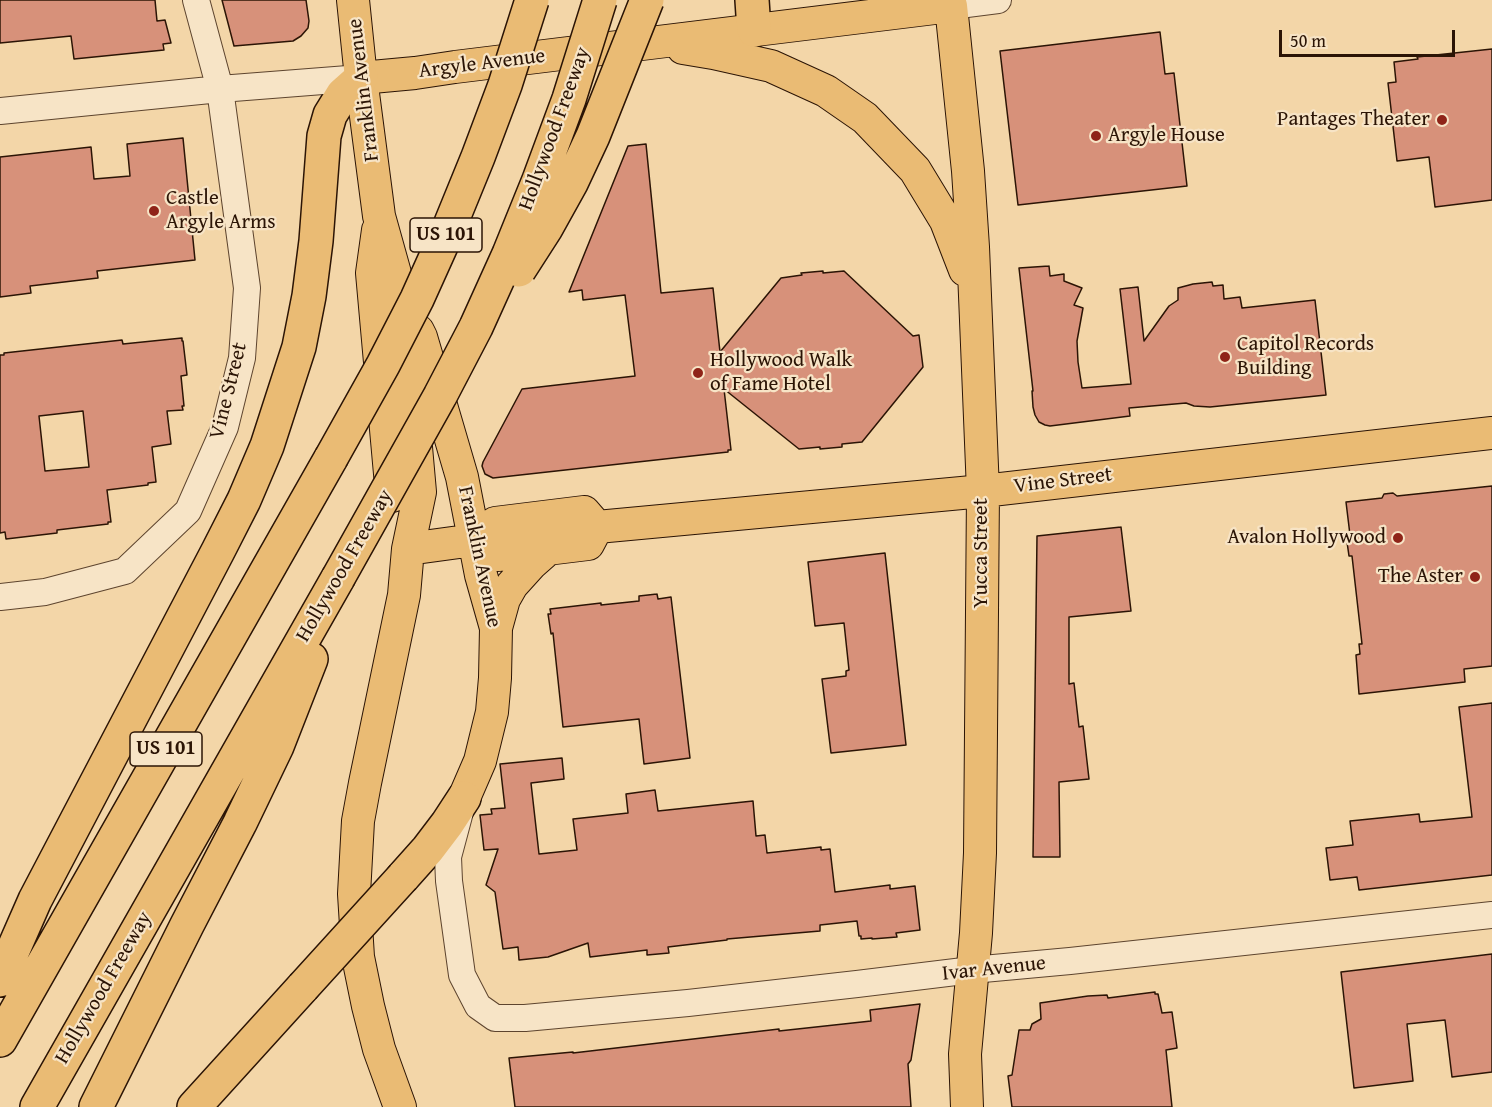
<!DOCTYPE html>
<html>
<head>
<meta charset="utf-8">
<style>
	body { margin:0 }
	#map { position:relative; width:1492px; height:1107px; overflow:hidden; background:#f3d6a8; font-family:"Gentium Book Plus",serif }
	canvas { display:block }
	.scale { position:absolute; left:1279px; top:30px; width:176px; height:27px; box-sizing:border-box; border:3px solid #2b1405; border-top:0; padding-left:8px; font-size:18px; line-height:21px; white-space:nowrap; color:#2b1405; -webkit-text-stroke:4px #f7e4c6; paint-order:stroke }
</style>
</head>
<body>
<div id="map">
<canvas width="1492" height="1107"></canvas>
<div class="scale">50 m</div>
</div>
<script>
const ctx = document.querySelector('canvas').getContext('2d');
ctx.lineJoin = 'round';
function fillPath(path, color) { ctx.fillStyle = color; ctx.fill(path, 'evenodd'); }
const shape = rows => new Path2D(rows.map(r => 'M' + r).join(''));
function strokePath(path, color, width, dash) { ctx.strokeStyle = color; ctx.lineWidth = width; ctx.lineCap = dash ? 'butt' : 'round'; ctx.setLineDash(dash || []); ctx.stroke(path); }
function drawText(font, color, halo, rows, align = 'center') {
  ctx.font = font + ' "Gentium Book Plus",serif'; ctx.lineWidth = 4.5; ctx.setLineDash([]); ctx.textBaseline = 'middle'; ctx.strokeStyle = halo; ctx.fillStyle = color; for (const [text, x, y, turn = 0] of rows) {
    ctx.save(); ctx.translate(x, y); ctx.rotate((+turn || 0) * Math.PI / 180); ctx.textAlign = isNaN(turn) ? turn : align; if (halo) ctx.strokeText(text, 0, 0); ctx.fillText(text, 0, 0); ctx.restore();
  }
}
const building = shape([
	[0,0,155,0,157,21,165,20,171,43,163,44,164,50,74,59,71,36,0,43,0,0],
	[222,0,306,0,309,21,308,28,301,36,293,41,234,46,222,0],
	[1160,32,1165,74,1174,73,1187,186,1018,205,1000,51,1160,32],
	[1492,49,1492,200,1435,207,1429,157,1397,161,1388,83,1396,82,1394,62,1418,59,1417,57,1492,49],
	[183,138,195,260,97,271,98,278,30,286,31,293,0,297,0,157,91,147,94,179,130,176,127,144,183,138],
	[646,144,661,293,713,288,720,352,781,278,802,275,801,273,823,271,823,273,844,271,913,336,919,335,923,367,862,442,842,444,842,447,820,449,820,447,799,449,724,389,731,450,728,450,728,452,493,478,485,474,482,466,483,462,522,389,635,376,625,295,583,300,582,290,569,292,628,146,646,144],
	[1049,266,1050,276,1064,274,1064,281,1082,288,1074,305,1083,308,1077,341,1078,362,1082,388,1131,384,1120,289,1138,287,1144,341,1169,306,1178,300,1178,288,1193,284,1212,282,1213,286,1223,285,1224,299,1240,297,1242,308,1315,300,1326,395,1210,407,1194,406,1186,403,1129,408,1130,416,1050,426,1045,425,1039,422,1035,415,1033,407,1032,391,1033,391,1019,268,1049,266],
	[182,338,182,341,183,341,187,375,181,376,184,406,182,406,183,410,167,411,171,444,152,447,156,482,148,483,148,485,107,490,111,522,108,522,108,524,57,530,57,533,6,539,5,532,0,533,0,355,4,355,4,353,122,340,123,344,182,338],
	[83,411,89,467,45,471,39,416,83,411],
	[1492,486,1492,666,1464,669,1465,682,1359,694,1356,655,1360,654,1359,644,1362,644,1352,556,1349,556,1346,535,1350,535,1346,502,1382,498,1384,494,1393,493,1397,496,1492,486],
	[1121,527,1131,611,1069,617,1069,684,1074,683,1079,727,1083,726,1089,779,1059,782,1060,857,1033,857,1037,536,1121,527],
	[885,553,906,745,831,753,822,679,846,676,846,671,849,670,844,623,815,626,808,562,885,553],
	[657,594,658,599,671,597,690,758,644,764,639,719,563,727,553,633,551,634,548,614,551,614,550,609,601,603,601,605,639,601,639,596,657,594],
	[1492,703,1492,875,1359,890,1357,877,1330,880,1326,848,1353,845,1350,821,1419,814,1420,822,1472,817,1459,707,1492,703],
	[562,758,564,779,531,783,539,854,577,850,573,819,628,813,626,794,655,790,658,811,753,801,756,836,765,835,767,853,821,847,821,850,830,849,835,892,890,885,890,889,915,886,920,930,896,933,897,937,872,939,872,938,861,939,861,936,859,936,857,921,820,925,820,931,727,939,727,940,668,947,669,953,647,955,647,950,590,957,588,943,548,957,519,960,518,947,503,949,495,892,486,885,498,849,484,850,480,815,492,814,491,809,505,808,500,764,562,758],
	[1492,954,1492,1072,1452,1077,1445,1020,1407,1024,1413,1081,1354,1088,1341,972,1492,954],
	[1155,992,1155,994,1158,994,1162,1013,1172,1012,1177,1048,1166,1050,1172,1107,1012,1107,1008,1076,1012,1075,1019,1030,1030,1030,1032,1024,1041,1019,1040,1003,1088,996,1107,995,1108,998,1155,992],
	[920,1004,911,1060,908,1064,911,1107,515,1107,509,1058,573,1052,573,1053,779,1029,779,1031,871,1021,870,1010,920,1004]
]);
fillPath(building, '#d7917a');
strokePath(building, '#2b1405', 1.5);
const minor = shape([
	[950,0,951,6,998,0],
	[0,111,220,89,361,78],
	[0,597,45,592,125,571,188,511,225,427,242,358,247,288,220,89,196,0],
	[460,812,448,857,449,881,462,975,478,1006,495,1018,525,1018,688,1003,857,984,972,970,1070,961,1492,915]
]);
const major = shape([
	[353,0,361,78,379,216,403,302,420,492,408,549,404,595,365,783,358,821,354,894,358,957,368,1006,379,1049,400,1107],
	[683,48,713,53,771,66,826,91,865,118,915,170,946,221,965,270],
	[361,78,415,73,455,67,951,6,968,171,973,247,983,491,980,853,976,933,965,1054,967,1107],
	[378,230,372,273,392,496],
	[418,331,421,337,462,477,481,575,496,628,495,678,492,712,480,761,464,798],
	[597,527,983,491,1492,433],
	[474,540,498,555,588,544,597,527],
	[408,549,474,540,495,523,584,512,597,527],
	[496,628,504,599,512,585,531,564,548,549]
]);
const highway = shape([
	[752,0,754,30],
	[403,877,428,849,447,824,464,798],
	[0,980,35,900,218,551,244,500,267,446,299,347,309,296,316,241,324,136,330,115,343,94,361,78],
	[0,1040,331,458],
	[37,1107,338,578],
	[96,1107,187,925,240,823,277,746,311,659],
	[194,1107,303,987]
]);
strokePath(minor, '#5d442e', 28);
strokePath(major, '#2b1405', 34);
strokePath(highway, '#2b1405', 36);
strokePath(minor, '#f7e4c6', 26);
strokePath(major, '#eabb74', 32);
strokePath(highway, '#eabb74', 33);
const highwayBridge = shape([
	[519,270,546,228,571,183,593,136,647,0],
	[331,458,383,365,417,299,449,228,478,157,505,85,532,0],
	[338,578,440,396,476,327,509,254,539,180,569,99,600,0],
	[303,987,403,877]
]);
strokePath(highwayBridge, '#2b1405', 36, []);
strokePath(highwayBridge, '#eabb74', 33);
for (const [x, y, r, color] of [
	[1442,120,6,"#8f2418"],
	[1096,136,6,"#8f2418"],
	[154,211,6,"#8f2418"],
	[1225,357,6,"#8f2418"],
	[698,373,6,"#8f2418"],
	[1398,538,6,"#8f2418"],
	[1475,577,6,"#8f2418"]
]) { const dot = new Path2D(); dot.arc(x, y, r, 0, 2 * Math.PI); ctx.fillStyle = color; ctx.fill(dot); strokePath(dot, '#f7e4c6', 2); }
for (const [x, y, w] of [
	[446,235,72],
	[166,749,72]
]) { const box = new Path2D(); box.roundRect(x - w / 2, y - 17, w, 34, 4.5); ctx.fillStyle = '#f7e4c6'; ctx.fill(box); strokePath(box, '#2b1405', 1.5); }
drawText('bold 20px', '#2b1405', null, [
	["US 101",446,235],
	["US 101",166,749]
]);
drawText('21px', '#2b1405', '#f7e4c6', [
	["Argyle Avenue",482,64,-7],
	["Franklin Avenue",364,90,-97],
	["Hollywood Freeway",555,129,-70],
	["Vine Street",229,391,-76],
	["Vine Street",1063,481,-7],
	["Yucca Street",982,553,-90],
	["Franklin Avenue",479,557,78],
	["Hollywood Freeway",345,566,-60],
	["Ivar Avenue",994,969,-6],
	["Hollywood Freeway",104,988,-60]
]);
drawText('21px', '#2b1405', '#f7e4c6', [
	["Pantages Theater",1430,120,"right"],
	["Argyle House",1108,136],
	["Castle",166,199],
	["Argyle Arms",166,223],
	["Capitol Records",1237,345],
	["Building",1237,369],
	["Hollywood Walk",710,361],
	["of Fame Hotel",710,385],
	["Avalon Hollywood",1386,538,"right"],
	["The Aster",1463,577,"right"]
], 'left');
</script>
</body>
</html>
